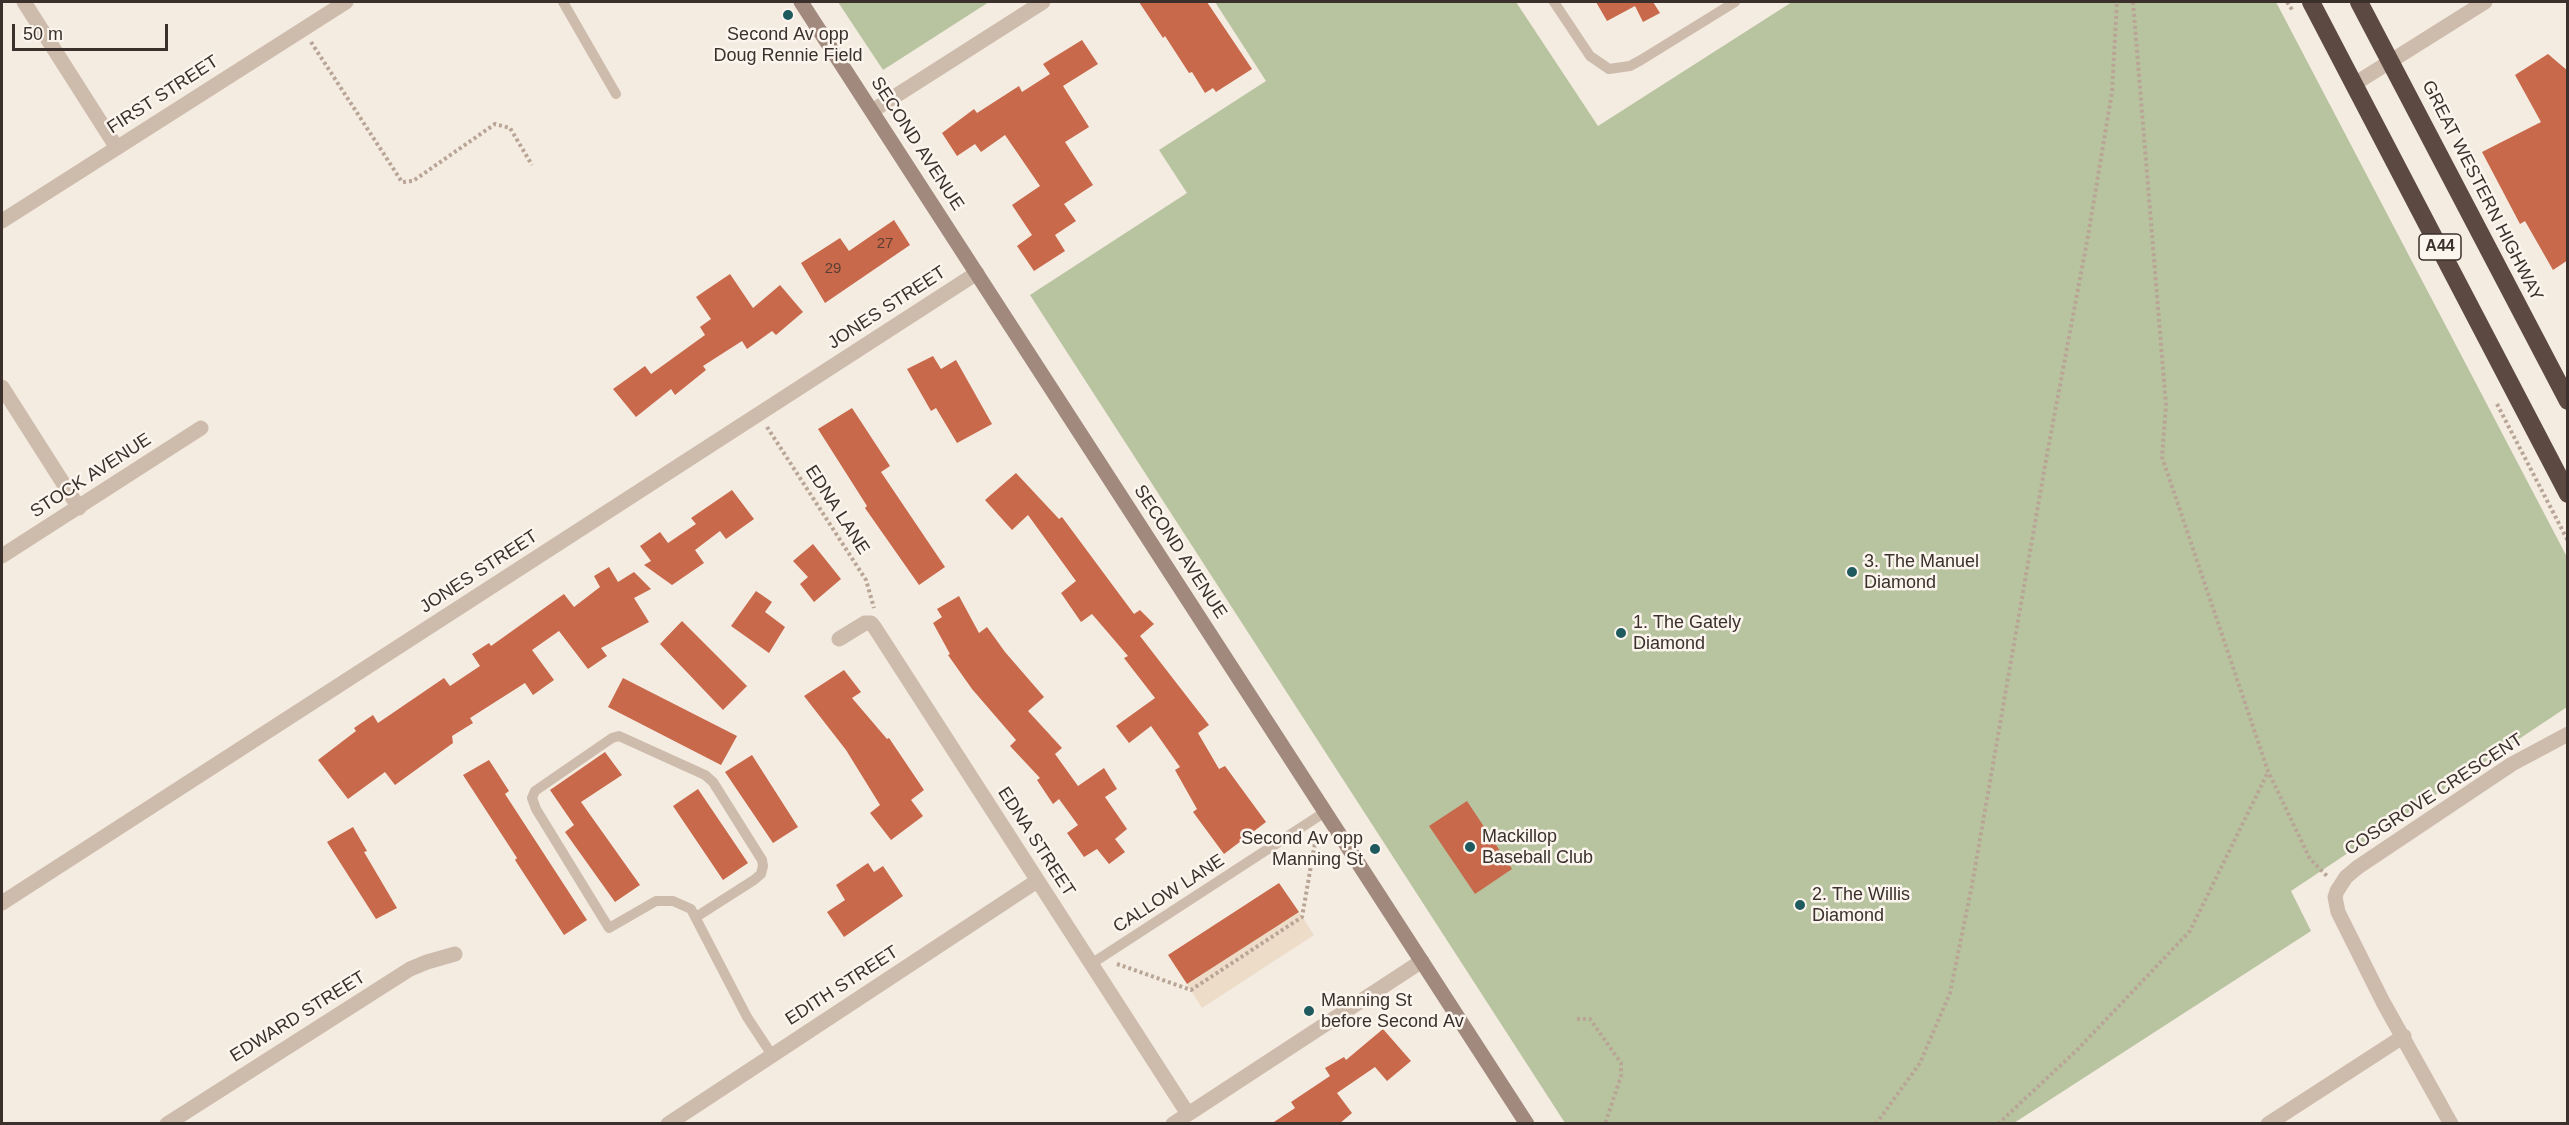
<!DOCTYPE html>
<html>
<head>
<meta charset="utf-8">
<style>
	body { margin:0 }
	#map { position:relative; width:2569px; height:1125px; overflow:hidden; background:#f4ebe1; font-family:Helvetica,sans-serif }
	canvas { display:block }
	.frame { position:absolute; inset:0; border:3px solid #3b302b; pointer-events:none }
	.scale { position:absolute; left:12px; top:24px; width:156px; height:27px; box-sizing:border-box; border:3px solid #3b302b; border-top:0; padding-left:8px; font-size:18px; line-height:21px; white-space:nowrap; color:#3b302b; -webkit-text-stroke:4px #fbf5ee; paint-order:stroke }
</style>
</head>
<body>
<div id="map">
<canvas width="2569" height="1125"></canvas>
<div class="frame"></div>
<div class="scale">50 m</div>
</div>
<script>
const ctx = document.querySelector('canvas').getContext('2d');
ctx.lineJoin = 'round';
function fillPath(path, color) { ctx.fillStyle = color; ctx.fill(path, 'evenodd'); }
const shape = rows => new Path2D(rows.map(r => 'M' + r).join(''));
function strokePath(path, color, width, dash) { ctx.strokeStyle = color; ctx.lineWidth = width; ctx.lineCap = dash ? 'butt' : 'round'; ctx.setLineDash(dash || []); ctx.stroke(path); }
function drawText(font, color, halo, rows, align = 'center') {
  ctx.font = font + ' Helvetica,sans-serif'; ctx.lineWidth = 5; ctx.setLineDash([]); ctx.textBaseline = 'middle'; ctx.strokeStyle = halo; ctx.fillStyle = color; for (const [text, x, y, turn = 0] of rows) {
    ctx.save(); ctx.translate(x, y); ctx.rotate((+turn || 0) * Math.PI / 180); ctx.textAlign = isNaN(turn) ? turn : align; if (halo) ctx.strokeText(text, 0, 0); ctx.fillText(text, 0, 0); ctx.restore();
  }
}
fillPath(shape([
	[838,2,989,2,883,70],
	[1215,2,1516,2,1598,126,1792,2,2276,2,2567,557,2567,707,2291,891,2311,931,2014,1123,1565,1123,1030,295,1187,193,1159,150,1266,81]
]), '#b8c4a0');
fillPath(shape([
	[1299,912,1314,935,1202,1008,1187,984]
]), '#ecdcc8');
fillPath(shape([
	[1139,2,1207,2,1252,69,1216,92,1213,88,1205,93,1192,72,1189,73,1165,36,1163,38],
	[1596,2,1653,2,1660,13,1643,22,1635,6,1607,21],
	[1082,40,1098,64,1063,86,1089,127,1065,142,1093,185,1064,204,1076,221,1055,235,1065,251,1034,271,1017,246,1032,235,1012,205,1040,186,1005,135,981,152,975,144,957,156,942,133,974,109,977,113,1019,86,1022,92,1050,74,1043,64],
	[2548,54,2568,71,2568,260,2553,270,2525,221,2520,224,2482,152,2541,122,2515,75],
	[894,220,910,245,825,303,801,263,840,238,849,251],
	[730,274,753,308,780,285,803,312,776,335,772,331,747,349,742,341,703,366,706,370,675,395,671,389,636,417,613,389,645,366,651,374,705,335,700,327,711,319,696,297],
	[933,356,941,369,956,360,992,424,957,443,936,408,931,411,907,369],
	[852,408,890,466,881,472,945,567,919,585,865,508,867,506,818,429],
	[1016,473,1059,519,1062,517,1134,614,1140,610,1154,624,1140,636,1209,725,1198,733,1219,769,1225,766,1266,822,1224,854,1193,812,1197,809,1175,770,1180,767,1151,726,1129,743,1116,726,1155,698,1124,658,1128,656,1092,614,1081,622,1061,593,1076,581,1028,515,1012,530,985,500],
	[732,490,754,519,726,539,720,531,695,550,704,563,672,585,644,565,651,561,640,546,660,532,668,543,696,524,691,518],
	[813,544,841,579,814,602,800,584,808,577,793,561],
	[609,567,618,582,634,572,651,589,634,598,649,622,601,648,607,656,588,669,559,631,532,650,554,680,533,695,525,683,470,718,473,723,452,736,453,743,395,785,385,772,348,799,318,760,356,731,354,728,373,715,378,723,444,678,450,686,480,666,472,654,489,643,491,646,564,594,574,607,600,587,594,576],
	[756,591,772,602,765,612,785,627,769,653,731,626],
	[959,596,979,633,987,627,1005,652,1044,697,1028,711,1062,748,1055,754,1078,786,1104,768,1117,789,1105,797,1127,829,1115,839,1125,852,1109,864,1097,849,1084,857,1067,833,1078,825,1059,799,1053,804,1037,780,1040,778,1010,746,1016,740,972,689,948,655,950,654,933,623,942,617,937,609],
	[682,621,747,686,723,710,660,644],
	[844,670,861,692,852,698,887,739,889,738,924,790,911,800,923,816,891,840,870,813,880,805,846,750,804,696],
	[623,678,737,736,721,765,608,707],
	[605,752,622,775,581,802,640,885,615,902,565,832,574,825,550,790],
	[752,755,798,827,773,843,725,772],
	[489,760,509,791,505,794,587,920,564,935,515,860,517,858,463,775],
	[698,789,748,863,723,880,673,806],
	[1467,801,1512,869,1475,894,1429,826],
	[353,827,367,851,364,852,397,908,376,919,327,842],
	[868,863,874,872,883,866,903,896,844,937,827,912,845,900,836,885],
	[1279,883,1299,912,1187,984,1168,955],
	[1383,1029,1411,1061,1387,1081,1375,1067,1337,1093,1352,1113,1339,1124,1271,1124,1295,1108,1291,1102,1330,1076,1325,1068,1344,1057,1346,1060]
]), '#c8694b');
strokePath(shape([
	[2133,2,2166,405,2162,457,2268,771,2310,859,2328,877],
	[2287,2,2293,11],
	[311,42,402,182,413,181,495,124,510,128,532,165],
	[2497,404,2568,541],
	[767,427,866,580,874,608],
	[1117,964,1191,990,1302,917,1315,843],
	[1577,1019,1590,1019,1621,1063,1621,1076,1605,1124],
	[1876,1124,1920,1063,1950,993,1972,885,2046,460,2088,236,2112,92,2117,2],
	[1998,1124,2078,1049,2190,931,2268,772]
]), '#b9a596', 4, [3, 3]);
strokePath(shape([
	[563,2,616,94],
	[1554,2,1590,56,1609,69,1630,66,1641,60,1735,2],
	[696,917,754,880,761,874,763,866,762,860,713,782,705,775,619,736,612,738,535,791,532,798,536,809,609,928,656,901,673,901,691,909,747,1017,772,1055],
	[1091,964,1325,812]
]), '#cdbbac', 10);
strokePath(shape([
	[24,2,117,148],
	[2356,83,2485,2],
	[872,111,1043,2],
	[2,221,346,2],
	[2,387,79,508],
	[2,556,201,428],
	[839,639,865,623,871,623,875,628,1188,1114],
	[2,903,977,273],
	[167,1124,410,969,427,962,455,954],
	[668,1124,1037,881],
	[1173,1124,1422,961],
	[2268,1124,2404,1036],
	[2451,1124,2383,1002,2338,912,2335,897,2337,891,2346,877,2358,867,2512,764,2568,734]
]), '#cdbbac', 15);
strokePath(shape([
	[801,2,1527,1124]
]), '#a18a7d', 15);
strokePath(shape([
	[2311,2,2568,494],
	[2359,2,2568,401]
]), '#5c4a42', 18);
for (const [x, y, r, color] of [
	[788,15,6,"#1f5a5e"],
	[1852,572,6,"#1f5a5e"],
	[1621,633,6,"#1f5a5e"],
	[1470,847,6,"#1f5a5e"],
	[1375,849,6,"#1f5a5e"],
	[1800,905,6,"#1f5a5e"],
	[1309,1011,6,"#1f5a5e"]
]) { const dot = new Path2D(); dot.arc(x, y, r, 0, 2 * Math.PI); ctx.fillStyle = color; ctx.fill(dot); strokePath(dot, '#fbf5ee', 2); }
drawText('15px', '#5e3e33', null, [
	["27",885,244],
	["29",833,269]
]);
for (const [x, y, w] of [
	[2440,247,42]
]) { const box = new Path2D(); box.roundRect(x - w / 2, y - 13, w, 26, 4.5); ctx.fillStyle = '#fbf5ee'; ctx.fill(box); strokePath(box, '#3b302b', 1.5); }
drawText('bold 16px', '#3b302b', null, [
	["A44",2440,247]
]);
drawText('18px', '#3b302b', '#fbf5ee', [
	["Second Av opp",788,35,"center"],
	["Doug Rennie Field",788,56,"center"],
	["3. The Manuel",1864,562],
	["Diamond",1864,583],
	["1. The Gately",1633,623],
	["Diamond",1633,644],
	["Mackillop",1482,837],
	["Baseball Club",1482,858],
	["Second Av opp",1363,839,"right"],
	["Manning St",1363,860,"right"],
	["2. The Willis",1812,895],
	["Diamond",1812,916],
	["Manning St",1321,1001],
	["before Second Av",1321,1022]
], 'left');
drawText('18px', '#3b302b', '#fbf5ee', [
	["FIRST STREET",163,95,-33],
	["SECOND AVENUE",917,144,57],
	["GREAT WESTERN HIGHWAY",2482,191,63],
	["JONES STREET",887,308,-33],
	["STOCK AVENUE",91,476,-33],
	["EDNA LANE",837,510,57],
	["SECOND AVENUE",1180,552,57],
	["JONES STREET",479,572,-33],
	["COSGROVE CRESCENT",2434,795,-33],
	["EDNA STREET",1036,842,57],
	["CALLOW LANE",1169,894,-33],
	["EDITH STREET",842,986,-33],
	["EDWARD STREET",298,1017,-32]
]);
</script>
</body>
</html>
